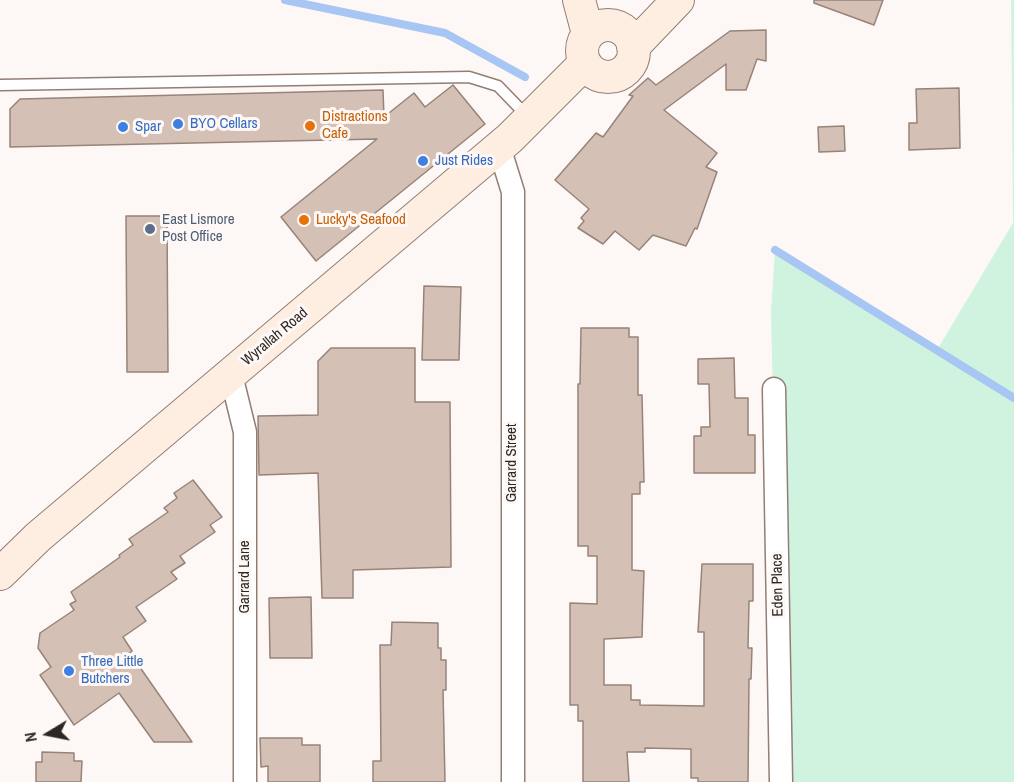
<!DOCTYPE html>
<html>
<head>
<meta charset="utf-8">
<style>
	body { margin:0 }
	#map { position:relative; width:1014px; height:782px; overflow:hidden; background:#fdf8f6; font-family:"Archivo Narrow",sans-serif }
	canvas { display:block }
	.north { position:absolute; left:18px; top:704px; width:60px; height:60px; -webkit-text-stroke:4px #fdf8f6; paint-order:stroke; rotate:260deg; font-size:16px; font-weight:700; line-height:24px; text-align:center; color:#2e2622 }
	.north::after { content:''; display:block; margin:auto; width:21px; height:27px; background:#2e2622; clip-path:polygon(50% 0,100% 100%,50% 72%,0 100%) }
</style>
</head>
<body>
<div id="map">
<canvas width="1014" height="782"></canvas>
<div class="north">N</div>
</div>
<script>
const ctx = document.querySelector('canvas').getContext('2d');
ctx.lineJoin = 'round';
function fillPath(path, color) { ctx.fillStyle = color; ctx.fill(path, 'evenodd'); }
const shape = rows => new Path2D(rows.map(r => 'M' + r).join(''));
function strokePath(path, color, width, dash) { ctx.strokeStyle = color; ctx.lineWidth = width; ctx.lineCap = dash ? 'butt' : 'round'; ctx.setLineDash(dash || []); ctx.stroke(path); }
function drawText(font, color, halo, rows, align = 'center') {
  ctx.font = font + ' "Archivo Narrow",sans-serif'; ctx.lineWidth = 6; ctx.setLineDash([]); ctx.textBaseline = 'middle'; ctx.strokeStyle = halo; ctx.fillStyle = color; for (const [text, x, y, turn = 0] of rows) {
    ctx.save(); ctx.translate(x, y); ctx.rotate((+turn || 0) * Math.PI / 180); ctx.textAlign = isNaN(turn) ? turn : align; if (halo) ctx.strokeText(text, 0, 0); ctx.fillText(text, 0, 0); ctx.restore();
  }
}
fillPath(shape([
	[1011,0,1014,0,1014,782,781,782,771,311,775,250,937,350,1013,223]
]), '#d0f3e0');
strokePath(shape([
	[285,0,445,33,525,77],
	[775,250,1014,398]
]), '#a8c6f4', 8);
const building = shape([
	[814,0,883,0,874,25,814,3,814,0],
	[766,30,766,61,757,59,746,90,726,90,726,64,664,110,717,153,706,167,717,172,697,229,695,228,686,246,653,235,639,250,615,231,603,244,578,228,584,221,581,218,589,209,555,180,596,133,603,137,633,96,629,95,648,78,656,85,730,31,766,30],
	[453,85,485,124,316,261,281,217,377,139,10,147,10,109,20,99,383,90,384,117,414,93,425,107,453,85],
	[959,88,960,148,909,150,909,123,917,123,916,89,959,88],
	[844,126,845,151,819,152,818,127,844,126],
	[126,216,167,216,168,372,127,372,126,216],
	[424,286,461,287,459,360,422,360,424,286],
	[581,328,629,328,629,337,638,337,638,395,642,395,644,482,640,482,640,494,632,494,632,570,644,571,642,637,604,639,604,685,631,685,631,700,640,700,640,705,704,706,704,632,698,632,702,564,753,564,753,601,749,601,748,648,752,648,751,679,749,679,748,782,698,782,698,778,691,778,691,749,645,748,645,752,627,752,629,782,583,782,583,721,578,721,578,705,570,705,570,603,597,604,597,556,588,556,588,546,578,546,578,384,580,384,581,328],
	[331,348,415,348,415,402,450,402,451,567,353,570,353,598,322,598,318,473,259,475,258,416,318,415,318,361,331,348],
	[734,358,735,398,748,398,748,435,755,435,755,473,694,473,694,436,701,436,701,427,710,427,709,384,698,384,698,359,734,358],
	[193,480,222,517,210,525,215,532,180,556,185,563,171,572,177,579,136,607,146,621,123,637,132,651,130,653,192,742,154,742,119,693,74,725,40,675,51,667,38,648,40,633,74,610,70,604,76,601,71,592,120,557,119,555,133,545,129,539,168,512,164,508,177,498,174,493,193,480],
	[311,597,312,658,270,658,269,598,311,597],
	[392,622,438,623,438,648,441,648,441,660,446,660,446,690,443,690,445,782,373,782,373,761,381,761,380,645,391,645,392,622],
	[260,738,302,738,302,745,320,745,320,782,268,782,268,766,261,767,260,738],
	[42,752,74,753,74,761,82,761,81,782,36,782,36,762,42,762,42,752]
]);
fillPath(building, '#d5c0b5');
strokePath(building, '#978379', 1.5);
const lane = shape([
	[0,85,469,77,498,86,528,117]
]);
const street = shape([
	[499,147,513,192,513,782],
	[231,375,245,432,245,782],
	[774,389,781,782]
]);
const secondary = shape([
	[579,0,588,34],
	'582 51a26 26 0 1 1 52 0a26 26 0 1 1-52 0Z',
	[633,47,678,0],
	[0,574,38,537,510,138,585,63]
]);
strokePath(lane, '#927e75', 13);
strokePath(street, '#927e75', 25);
strokePath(secondary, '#927e75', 34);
strokePath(lane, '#fff', 10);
strokePath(street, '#fff', 22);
strokePath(secondary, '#feeee2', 32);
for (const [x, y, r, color] of [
	[178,124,6,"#3f7fe0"],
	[310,126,6,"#e8710a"],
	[123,127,6,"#3f7fe0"],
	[423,161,6,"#3f7fe0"],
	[304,220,6,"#e8710a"],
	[150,229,6,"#5c6f8a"],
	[69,671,6,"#3f7fe0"]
]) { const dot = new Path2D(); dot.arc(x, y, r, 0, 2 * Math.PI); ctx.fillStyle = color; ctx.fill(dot); strokePath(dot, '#fdf8f6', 2); }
drawText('15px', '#c56008', '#fdf8f6', [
	["Distractions",322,117],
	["Cafe",322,134],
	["Lucky's Seafood",316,220]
], 'left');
drawText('15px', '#366cbe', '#fdf8f6', [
	["BYO Cellars",190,124],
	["Spar",135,127],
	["Just Rides",435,161],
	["Three Little",81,662],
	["Butchers",81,679]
], 'left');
drawText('15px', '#4e5e75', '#fdf8f6', [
	["East Lismore",162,220],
	["Post Office",162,237]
], 'left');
drawText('15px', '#2e2622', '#fdf8f6', [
	["Wyrallah Road",275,337,-40],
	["Garrard Street",512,463,-90],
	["Garrard Lane",245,577,-90],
	["Eden Place",778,585,-91]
]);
</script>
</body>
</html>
